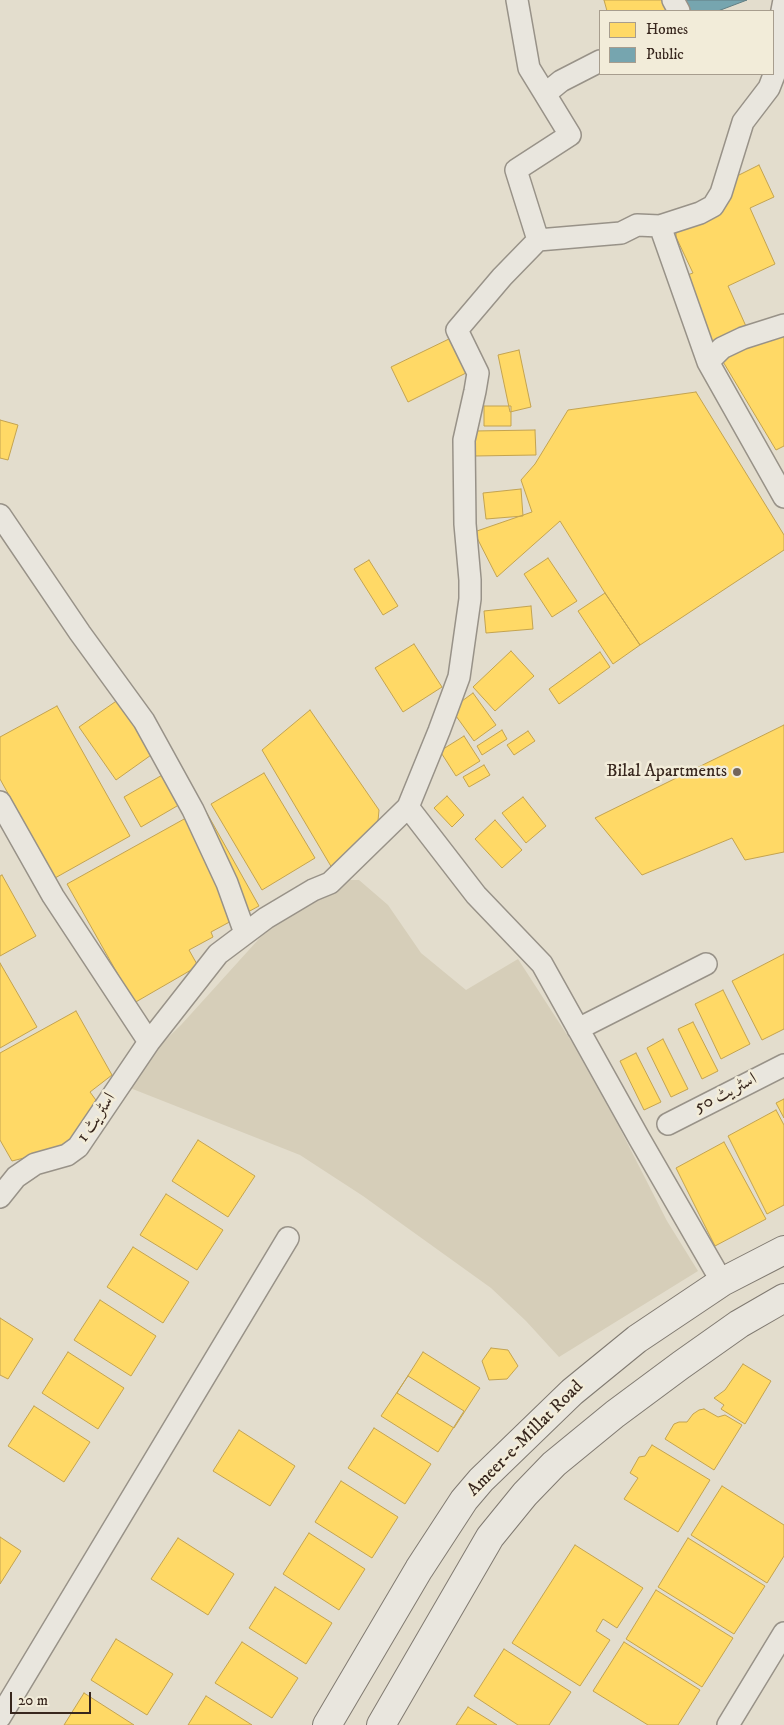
<!DOCTYPE html>
<html>
<head>
<meta charset="utf-8">
<style>
	body { margin:0 }
	#map { position:relative; width:784px; height:1725px; overflow:hidden; background:#e3ddcd; font-family:"IM FELL DW Pica",serif }
	canvas { display:block }
	.legend { position:absolute; left:599px; top:10px; width:175px; height:65px; box-sizing:border-box; background:#f2ecd9; border:1px solid #a79d8e; margin:0; padding:6px 9px; list-style:none; font-size:15px; color:#37261d }
	.legend li { display:flex; align-items:center; gap:10px; height:25px }
	.legend b { width:25px; border:1px solid #a79d8e }
	.scale { position:absolute; left:10px; top:1692px; width:81px; height:22px; box-sizing:border-box; border:2px solid #37261d; border-top:0; padding-left:6px; font-size:15px; line-height:18px; white-space:nowrap; color:#37261d; -webkit-text-stroke:4px #f2ecd9; paint-order:stroke }
</style>
</head>
<body>
<div id="map">
<canvas width="784" height="1725"></canvas>
<ul class="legend">
<li><b style="height:14px;background:#ffd966"></b>Homes</li>
<li><b style="height:14px;background:#76a5af"></b>Public</li>
</ul>
<div class="scale">20 m</div>
</div>
<script>
const ctx = document.querySelector('canvas').getContext('2d');
ctx.lineJoin = 'round';
function fillPath(path, color) { ctx.fillStyle = color; ctx.fill(path, 'evenodd'); }
const shape = rows => new Path2D(rows.map(r => 'M' + r).join(''));
function strokePath(path, color, width, dash) { ctx.strokeStyle = color; ctx.lineWidth = width; ctx.lineCap = dash ? 'butt' : 'round'; ctx.setLineDash(dash || []); ctx.stroke(path); }
function drawText(font, color, halo, rows, align = 'center') {
  ctx.font = font + ' "IM FELL DW Pica",Amiri,serif'; ctx.lineWidth = 5; ctx.setLineDash([]); ctx.textBaseline = 'middle'; ctx.strokeStyle = halo; ctx.fillStyle = color; for (const [text, x, y, turn = 0] of rows) {
    ctx.save(); ctx.translate(x, y); ctx.rotate((+turn || 0) * Math.PI / 180); ctx.textAlign = isNaN(turn) ? turn : align; if (halo) ctx.strokeText(text, 0, 0); ctx.fillText(text, 0, 0); ctx.restore();
  }
}
fillPath(shape([
	[348,880,359,880,388,905,421,953,466,990,518,959,573,1044,617,1123,667,1221,698,1271,559,1357,526,1321,491,1288,363,1196,300,1155,120,1084,181,1025,276,920]
]), '#d6ceb9');
const homes = shape([
	[604,0,662,0,666,11,607,11,604,0],
	[759,165,774,197,750,208,775,264,728,286,749,333,715,349,682,277,693,273,676,237,676,232,681,224,735,177,759,165],
	[784,335,784,446,776,450,722,360,759,338,784,335],
	[451,338,468,372,408,402,391,367,451,338],
	[519,350,531,407,510,412,498,355,519,350],
	[696,392,784,535,784,550,640,645,605,593,560,521,497,577,474,532,532,512,521,480,535,464,568,410,696,392],
	[484,406,511,406,511,426,484,426,484,406],
	[0,420,18,425,8,460,0,458,0,420],
	[535,430,536,455,474,456,474,431,535,430],
	[521,489,523,516,486,519,483,493,521,489],
	[548,558,577,601,552,617,524,574,548,558],
	[369,560,398,606,383,615,354,569,369,560],
	[605,593,640,645,613,664,578,611,605,593],
	[531,606,533,629,486,633,484,611,531,606],
	[414,644,442,687,403,712,375,668,414,644],
	[511,651,534,676,495,711,473,687,511,651],
	[600,652,610,667,559,704,549,689,600,652],
	[473,693,496,725,474,741,451,709,473,693],
	[125,695,161,748,116,780,79,727,125,695],
	[57,706,130,836,55,878,0,779,0,737,57,706],
	[310,710,379,810,378,821,363,843,332,868,262,750,310,710],
	[784,725,784,852,745,860,732,838,642,875,595,818,784,725],
	[502,730,507,739,482,755,477,746,502,730],
	[528,731,535,741,514,755,507,745,528,731],
	[464,736,480,761,456,776,440,751,464,736],
	[484,765,490,775,469,787,463,777,484,765],
	[171,770,189,799,141,827,124,797,171,770],
	[264,773,315,858,262,890,211,804,264,773],
	[447,796,464,815,452,827,434,808,447,796],
	[523,797,546,826,526,843,502,813,523,797],
	[204,808,259,906,211,932,213,937,189,950,198,966,134,1003,67,884,204,808],
	[495,820,522,850,502,868,475,839,495,820],
	[2,875,36,936,0,956,0,876,2,875],
	[784,954,784,1029,762,1040,732,981,784,954],
	[0,963,37,1027,0,1048,0,963],
	[723,990,750,1044,721,1059,695,1004,723,990],
	[76,1011,112,1075,90,1092,98,1103,64,1148,12,1161,0,1140,0,1053,76,1011],
	[693,1022,718,1071,702,1079,678,1029,693,1022],
	[663,1039,688,1089,671,1097,647,1048,663,1039],
	[636,1053,661,1102,644,1110,620,1061,636,1053],
	[784,1099,784,1118,776,1103,784,1099],
	[776,1110,784,1125,784,1205,767,1214,728,1136,776,1110],
	[198,1140,255,1176,228,1217,172,1181,198,1140],
	[724,1142,766,1219,715,1246,676,1168,724,1142],
	[166,1194,223,1230,197,1270,140,1235,166,1194],
	[133,1247,189,1282,163,1323,107,1287,133,1247],
	[100,1300,156,1336,131,1376,74,1340,100,1300],
	[0,1318,33,1339,8,1379,0,1375,0,1318],
	[491,1348,508,1350,518,1366,507,1379,489,1380,482,1361,491,1348],
	[68,1352,124,1388,98,1429,42,1393,68,1352],
	[423,1352,480,1388,454,1428,397,1393,423,1352],
	[743,1364,771,1381,745,1424,721,1409,724,1405,714,1398,725,1390,743,1364],
	[408,1376,464,1411,438,1452,381,1416,408,1376],
	[34,1406,90,1442,64,1482,8,1446,34,1406],
	[704,1409,718,1417,725,1415,742,1425,714,1470,665,1439,674,1424,679,1422,687,1422,693,1414,699,1410,704,1409],
	[374,1428,431,1464,405,1504,348,1468,374,1428],
	[239,1430,295,1466,270,1506,213,1471,239,1430],
	[652,1445,710,1480,678,1532,624,1499,638,1478,630,1473,639,1457,645,1456,652,1445],
	[341,1481,398,1517,372,1558,315,1522,341,1481],
	[722,1486,784,1525,784,1556,767,1583,691,1535,722,1486],
	[309,1533,365,1569,339,1610,283,1574,309,1533],
	[0,1537,21,1551,0,1584,0,1537],
	[178,1538,234,1574,208,1615,151,1579,178,1538],
	[688,1538,765,1586,734,1634,658,1587,688,1538],
	[575,1545,643,1588,617,1628,603,1619,596,1631,610,1640,580,1686,512,1643,575,1545],
	[275,1587,332,1623,306,1664,249,1628,275,1587],
	[656,1590,733,1638,702,1687,626,1639,656,1590],
	[116,1639,173,1674,147,1715,91,1680,116,1639],
	[242,1642,298,1678,272,1718,215,1683,242,1642],
	[624,1642,700,1690,678,1725,648,1725,593,1691,624,1642],
	[504,1649,571,1692,549,1725,518,1725,474,1696,504,1649],
	[84,1693,134,1725,64,1725,84,1693],
	[206,1696,252,1725,188,1725,206,1696],
	[468,1707,497,1725,456,1725,468,1707]
]);
fillPath(homes, '#ffd966');
strokePath(homes, '#c3a350', 1);
const public = shape([
	[673,0,747,0,718,11,679,11,673,0]
]);
fillPath(public, '#76a5af');
strokePath(public, '#637f83', 1);
const street = shape([
	[517,0,529,68,545,94],
	[673,0,679,11],
	[660,226,708,362,784,497],
	[538,240,516,170,570,135,545,94,561,81,600,61],
	[708,362,722,348,743,338,784,325],
	[0,515,80,633,144,721,193,810,227,883,245,933],
	[0,802,53,896,149,1042],
	[408,807,476,895,542,964,639,1138,722,1282],
	[578,1029,706,964],
	[668,1124,784,1065],
	[0,1197,16,1177,35,1164,67,1155,78,1147,149,1042,218,954,266,918,313,890,330,883,408,807,439,731,459,677,470,599,470,580,465,524,464,440,475,391,478,373,457,330,502,277,538,240,621,233,637,225,660,226,700,213,713,206,721,193,743,122,769,88,774,75,774,45,780,21,784,0],
	[0,1717,288,1238],
	[728,1725,784,1633]
]);
const secondary = shape([
	[327,1725,419,1569,464,1500,481,1480,572,1392,637,1339,722,1282,784,1250],
	[381,1725,490,1537,525,1494,554,1464,615,1414,681,1365,739,1324,784,1298]
]);
strokePath(street, '#989288', 24);
strokePath(secondary, '#807a71', 30);
strokePath(street, '#e9e6de', 21);
strokePath(secondary, '#e9e6de', 28);
for (const [x, y, r, color] of [
	[737,772,5,"#73665b"]
]) { const dot = new Path2D(); dot.arc(x, y, r, 0, 2 * Math.PI); ctx.fillStyle = color; ctx.fill(dot); strokePath(dot, '#f2ecd9', 2); }
drawText('18px', '#37261d', '#f2ecd9', [
	["Bilal Apartments",727,772]
], 'right');
drawText('18px', '#37261d', '#f2ecd9', [
	["اسٹریٹ 50",726,1094,-27],
	["اسٹریٹ 1",97,1118,-56],
	["Ameer-e-Millat Road",526,1439,-45]
]);
</script>
</body>
</html>
